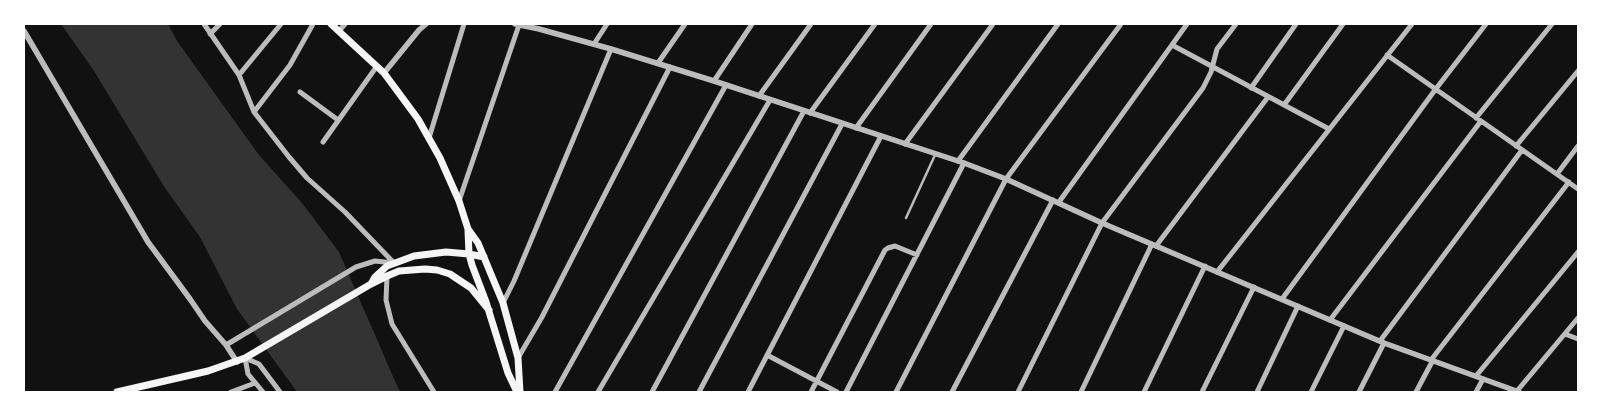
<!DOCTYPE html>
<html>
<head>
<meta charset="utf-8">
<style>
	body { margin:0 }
	#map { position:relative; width:1602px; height:416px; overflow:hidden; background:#111; font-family:"DM Sans",sans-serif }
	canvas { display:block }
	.frame { position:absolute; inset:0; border:25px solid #fff; pointer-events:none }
</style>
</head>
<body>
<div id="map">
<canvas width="1602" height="416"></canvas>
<div class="frame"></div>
</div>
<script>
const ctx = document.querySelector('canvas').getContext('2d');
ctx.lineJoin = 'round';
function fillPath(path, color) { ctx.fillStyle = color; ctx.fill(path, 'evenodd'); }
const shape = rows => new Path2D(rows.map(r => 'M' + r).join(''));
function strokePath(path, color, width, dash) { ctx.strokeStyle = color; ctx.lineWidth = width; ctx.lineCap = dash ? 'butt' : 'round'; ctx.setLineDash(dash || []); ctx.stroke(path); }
fillPath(shape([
	[61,24,168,24,177,41,259,155,302,203,339,252,398,388,401,392,297,392,237,309,200,237,165,188,94,71]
]), '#333');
strokePath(shape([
	[906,218,935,155]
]), '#bcbcbc', 2.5);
strokePath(shape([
	[204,24,239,75,254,112,289,157,307,178,345,212,394,263],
	[339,31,345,24],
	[210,34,220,24],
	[594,44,607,24],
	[1172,45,1329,129],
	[1387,55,1578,189],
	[658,63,685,24],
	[239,75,281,24],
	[714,81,752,24],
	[1251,88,1296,24],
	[300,92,338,120],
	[759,96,811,24],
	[1284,105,1343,24],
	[254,112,290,65,313,24],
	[810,113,875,24],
	[1476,118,1552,24],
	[856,128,931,24],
	[429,138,464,24],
	[323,142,377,66],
	[905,144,993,24],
	[1516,146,1578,71],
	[958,161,1058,24],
	[1557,174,1578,146],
	[459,201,519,25],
	[1059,202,1187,24],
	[1156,246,1268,97],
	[1217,272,1412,24],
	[387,276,386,300,392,324,434,392],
	[1282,299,1435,90,1486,24],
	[503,303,514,281,611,49],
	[1330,320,1481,121],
	[1565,334,1578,339],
	[1380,341,1522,150],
	[226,345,356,267,375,261,393,263],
	[767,355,837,392],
	[518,358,542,317,670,67],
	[1431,360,1569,182],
	[1476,376,1578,252],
	[1517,391,1578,318],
	[231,392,255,383],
	[263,392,248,374,245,358,259,364,280,392],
	[555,392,726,85],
	[598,392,770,100],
	[652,392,804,111],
	[699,392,842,124],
	[748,392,881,136],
	[811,392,885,250,888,248,895,246,917,255],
	[846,392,964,163],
	[896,392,1006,179,1121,24],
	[952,392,1053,200],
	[1018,392,1102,223,1203,88,1211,72,1217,49,1236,24],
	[1081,392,1152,244],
	[1144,392,1205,266],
	[1202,392,1254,287],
	[1257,392,1298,306],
	[1311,392,1344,326],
	[1359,392,1384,343],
	[1416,392,1433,360],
	[1476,392,1483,379]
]), '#bcbcbc', 5);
strokePath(shape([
	[515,24,539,29,611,49,714,81,964,163,1006,179,1102,223,1384,343,1519,392],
	[24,31,148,242,190,299,205,321,226,345,237,362],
	[384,73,419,30,426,24]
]), '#bcbcbc', 5.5);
strokePath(shape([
	[331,24,384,73,418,119,440,158,459,201,468,229,478,243,503,303,518,358,520,392],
	[468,230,469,254,472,265,486,302,508,373,517,392],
	[371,284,375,277,387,266,414,256,446,252,469,254,484,257],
	[117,392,208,371,245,358,371,284,387,276,399,271,425,269,437,270,450,274,471,288,489,310]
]), '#f5f5f5', 7);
</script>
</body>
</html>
